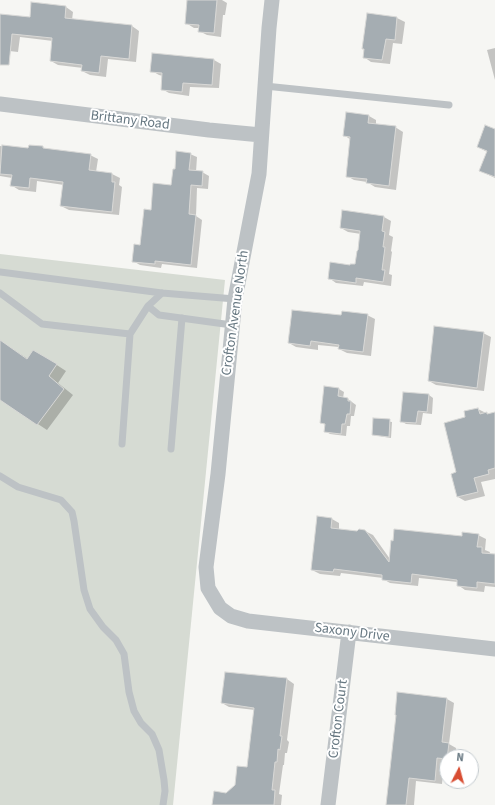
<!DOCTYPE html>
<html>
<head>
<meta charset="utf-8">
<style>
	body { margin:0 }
	#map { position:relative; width:495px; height:805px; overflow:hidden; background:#f6f6f3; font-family:"Source Sans 3",sans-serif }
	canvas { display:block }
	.north { position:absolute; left:439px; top:749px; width:40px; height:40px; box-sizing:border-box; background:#fff; border:1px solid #c2c9cd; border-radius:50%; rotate:6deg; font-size:11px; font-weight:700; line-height:16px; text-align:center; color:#677882 }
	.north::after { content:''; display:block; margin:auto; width:14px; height:18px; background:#d84d32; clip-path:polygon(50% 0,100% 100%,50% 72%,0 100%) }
</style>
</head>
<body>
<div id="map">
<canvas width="495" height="805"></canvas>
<div class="north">N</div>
</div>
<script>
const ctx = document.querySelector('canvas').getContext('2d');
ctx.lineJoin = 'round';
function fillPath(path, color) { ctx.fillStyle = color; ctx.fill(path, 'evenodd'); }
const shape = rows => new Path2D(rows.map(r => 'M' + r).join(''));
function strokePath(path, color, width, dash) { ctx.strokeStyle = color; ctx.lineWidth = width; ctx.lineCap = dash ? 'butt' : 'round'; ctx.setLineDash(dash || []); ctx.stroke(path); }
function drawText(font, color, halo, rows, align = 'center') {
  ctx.font = font + ' "Source Sans 3",sans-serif'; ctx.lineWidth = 4; ctx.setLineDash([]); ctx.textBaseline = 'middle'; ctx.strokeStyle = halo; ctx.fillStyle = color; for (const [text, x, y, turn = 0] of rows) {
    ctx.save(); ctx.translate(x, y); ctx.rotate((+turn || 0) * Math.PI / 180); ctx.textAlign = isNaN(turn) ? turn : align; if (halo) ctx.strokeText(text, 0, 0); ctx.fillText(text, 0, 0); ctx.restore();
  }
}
fillPath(shape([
	[0,254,225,280,173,805,0,805]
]), '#d6dbd3');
fillPath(shape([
	[188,0,222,0,227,3,225,15,223,15,221,37,207,35,199,31,199,28,194,28,186,23],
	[66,7,73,12,72,20,132,26,139,31,136,62,108,59,106,77,90,75,82,71,83,68,58,65,51,61,53,41,20,37,18,52,1,50,0,54,0,15,30,18],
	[367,15,397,18,405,22,402,44,393,43,390,64,371,62,364,57],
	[495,48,495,80,487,50],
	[153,54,214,60,221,64,219,88,190,87,189,96,169,93,162,89,163,76,159,75,152,71],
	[369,116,376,120,376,125,395,127,403,132,396,190,375,187,367,182,354,180,347,176,351,140,344,135],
	[495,130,495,178,480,171,487,152,478,147],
	[0,146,29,149,43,147,46,150,90,155,98,159,96,172,112,174,120,178,119,185,122,187,119,215,69,210,61,206,64,185,37,181,36,192,19,190,11,185,12,178,0,176],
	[190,154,197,157,196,172,202,172,209,176,208,189,197,188,196,216,202,220,197,268,162,264,161,268,140,265,133,261,141,246,152,211,172,187,176,170],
	[343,211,384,217,391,221,389,235,393,237,391,251,392,252,389,274,392,275,391,286,364,282,363,286,336,283,329,278,351,266,356,265,359,250,361,234,348,232,341,228],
	[367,315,375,319,371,356,347,353,339,349,339,347,318,345,318,350,296,347,289,343,342,316],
	[483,333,491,337,484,391,436,385,429,381],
	[0,341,28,359,43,356,66,371,58,383,73,395,47,430,0,399],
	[339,389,344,392,343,398,348,399,356,405,354,416,351,416,350,426,347,426,346,436,330,434,325,431,326,425,321,423],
	[429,395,433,398,432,414,423,413,421,425,406,424,401,421],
	[478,409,490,415,495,413,495,479,481,482,485,496,465,501,458,497,457,473,467,418,465,412],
	[374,419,392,422,391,438,373,435],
	[318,517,332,519,339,523,339,530,357,532,365,531,373,535,390,559,463,537,478,535,486,539,485,550,490,552,489,555,495,555,495,587,485,586,484,592,465,590,458,585,458,582,419,578,418,586,390,583,383,579,383,578,341,573,340,576,320,574,312,570],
	[225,673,287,679,294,684,287,740,289,742,287,753,285,753,284,765,283,765,279,794,282,795,281,805,215,805,236,785,248,768,255,710,229,707,222,703],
	[447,699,454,703,449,744,456,748,455,757,447,757,447,762,444,761,442,784,416,781,414,805,387,805]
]), '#0003');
const building = shape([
	[187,0,217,0,214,33,198,32,199,25,185,24,187,0],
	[31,2,66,6,65,18,132,25,129,59,101,56,99,73,81,71,82,65,50,61,52,38,12,34,9,65,0,65,0,14,30,17,31,2],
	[367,13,397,17,395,40,386,39,382,60,363,58,364,49,362,49,367,13],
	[152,53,214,59,212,85,183,83,182,92,161,90,162,73,150,72,152,53],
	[346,112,369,115,368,123,396,126,389,186,366,183,367,179,346,177,350,137,343,136,346,112],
	[485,125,495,129,495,177,479,171,487,151,477,147,485,125],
	[2,145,28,148,29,145,43,146,43,148,91,154,89,170,112,173,112,182,115,182,112,212,60,206,63,182,30,178,29,188,10,186,12,175,0,174,2,145],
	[176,151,191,153,189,170,203,171,202,186,191,185,189,214,196,215,191,265,155,261,155,264,132,262,134,244,140,245,144,209,151,210,153,183,171,185,173,169,175,169,176,151],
	[342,210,384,216,382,231,385,232,383,247,385,247,382,270,385,270,383,282,356,278,356,283,328,279,330,262,350,265,350,264,355,264,357,251,358,250,360,231,340,228,342,210],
	[292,310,341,315,342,311,368,314,363,352,338,349,339,345,311,341,310,346,288,343,292,310],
	[434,326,484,332,477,388,428,381,434,326],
	[0,340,27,359,33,350,57,364,49,376,64,389,37,425,0,400,0,340],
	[324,386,339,388,338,396,348,398,348,401,351,401,350,414,347,414,345,424,342,424,341,434,324,432,325,424,320,423,324,386],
	[403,392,429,394,427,412,418,411,416,423,400,422,403,392],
	[478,408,480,414,487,412,487,414,495,412,495,468,488,470,489,474,474,478,478,492,457,497,451,474,456,472,444,423,465,417,464,411,478,408],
	[373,418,390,419,389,437,372,435,373,418],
	[317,516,332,518,331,528,357,531,359,529,365,530,389,562,391,540,393,541,394,529,462,536,462,532,479,534,477,547,482,547,482,553,495,554,495,584,477,582,477,588,457,586,457,580,412,574,411,583,382,580,382,575,334,569,333,572,311,570,317,516],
	[225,672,287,678,280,736,282,736,280,750,278,749,277,762,275,762,272,790,275,790,274,805,212,805,214,791,226,793,235,785,237,766,247,767,254,708,221,703,225,672],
	[397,692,447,698,442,742,449,743,447,759,437,758,435,781,409,778,406,805,386,805,396,715,395,715,397,692]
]);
fillPath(building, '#a5adb2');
strokePath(building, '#d8d8d6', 1);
strokePath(shape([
	[265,86,449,105],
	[0,272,162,293,235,299],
	[0,293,42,324,130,334],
	[148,306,159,315,232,325],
	[122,444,130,334,148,306,162,293],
	[171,449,182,318],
	[0,476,18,487,61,500,72,512,74,521,84,590,90,609,103,627,116,640,124,654,129,692,134,711,141,723,152,734,159,750,164,780,165,791,163,805]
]), '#bdc2c5', 7);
strokePath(shape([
	[272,0,269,28,259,174,235,299,218,474,206,567,208,588,220,608,231,616,248,621,495,649],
	[0,104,209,130,261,135],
	[328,805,349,632]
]), '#bdc2c5', 15);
drawText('14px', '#677882', '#fff', [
	["Brittany Road",130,121,7],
	["Crofton Avenue North",236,313,-82],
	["Saxony Drive",352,633,7],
	["Crofton Court",339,719,-83]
]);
</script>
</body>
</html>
